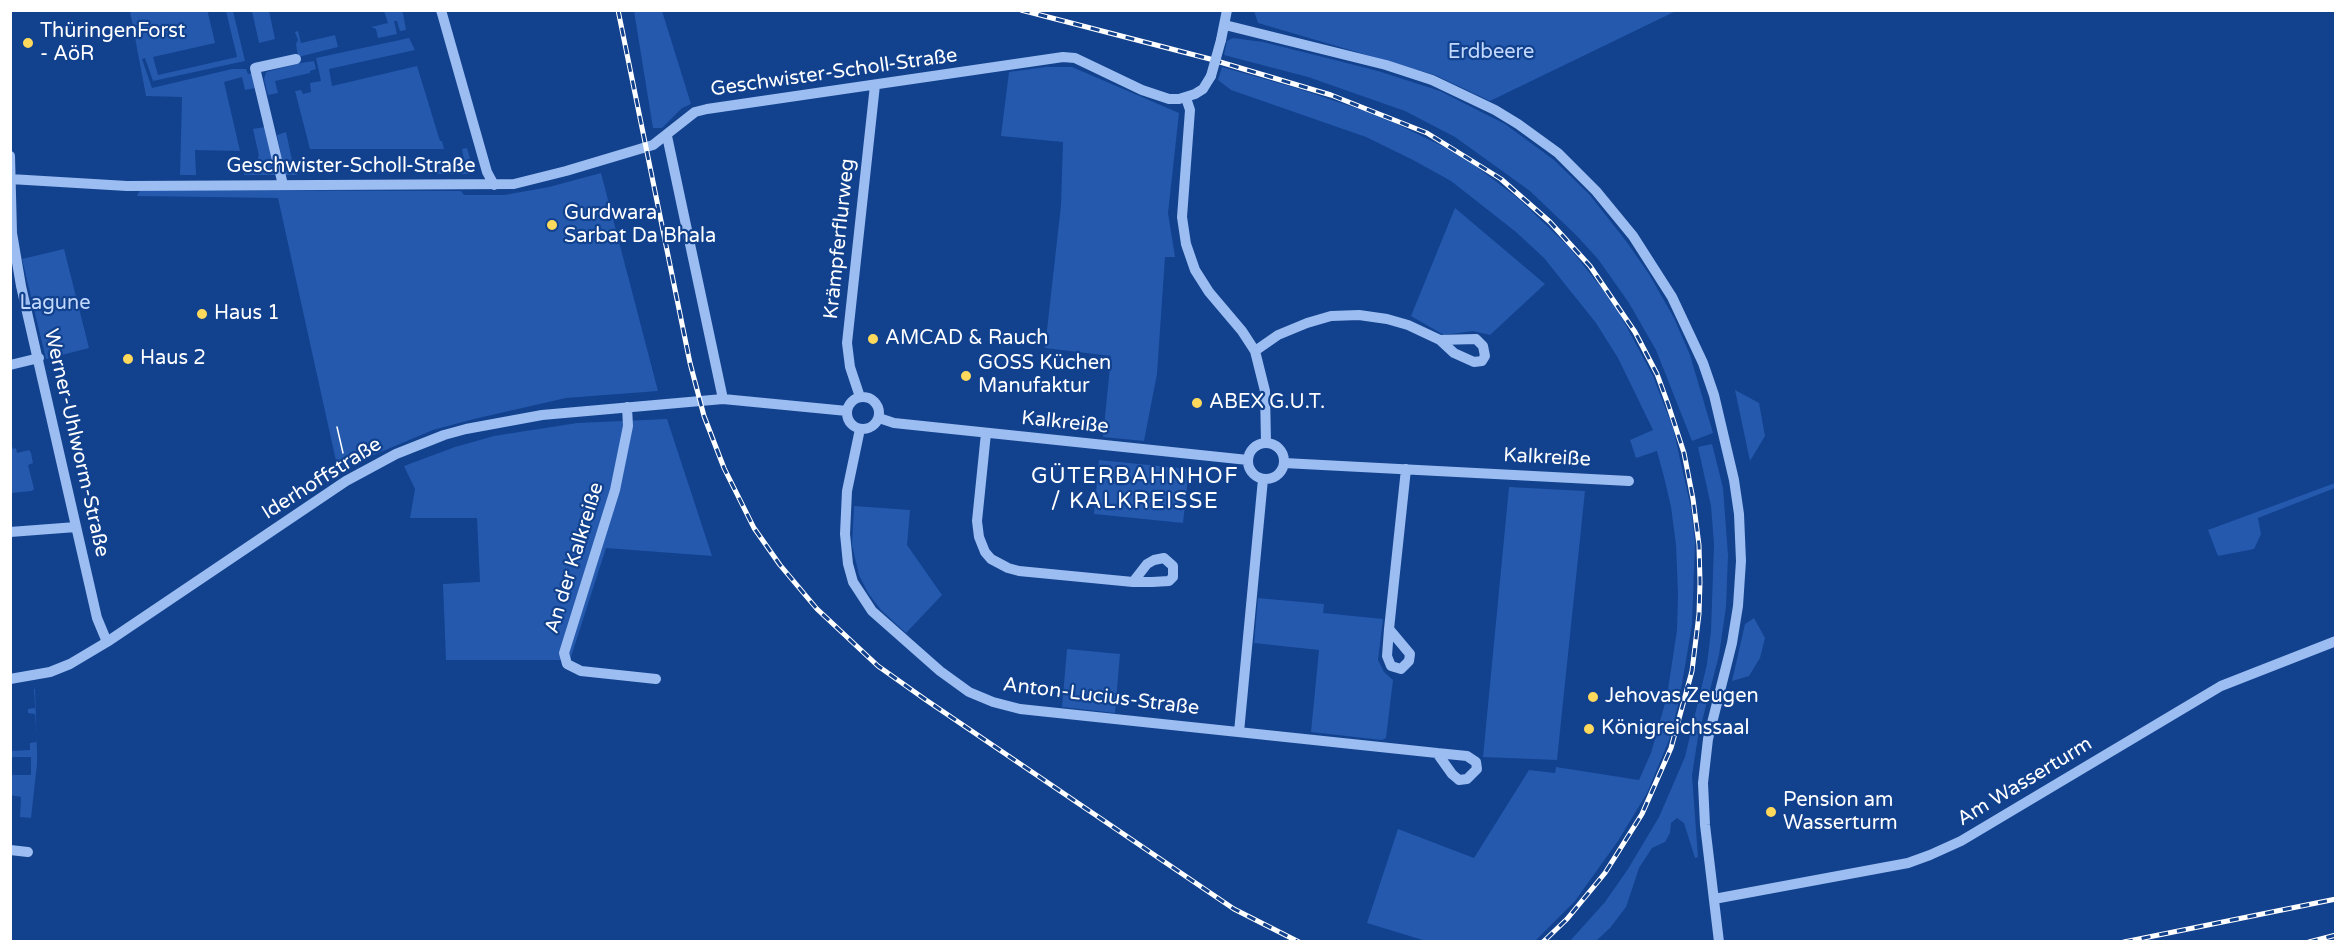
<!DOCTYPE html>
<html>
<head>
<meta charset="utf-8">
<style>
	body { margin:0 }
	#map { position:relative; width:2346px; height:952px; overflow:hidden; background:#12418e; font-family:"Varela Round",sans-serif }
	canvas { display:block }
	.frame { position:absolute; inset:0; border:12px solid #fff; pointer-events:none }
</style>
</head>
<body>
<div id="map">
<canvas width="2346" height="952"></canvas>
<div class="frame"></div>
</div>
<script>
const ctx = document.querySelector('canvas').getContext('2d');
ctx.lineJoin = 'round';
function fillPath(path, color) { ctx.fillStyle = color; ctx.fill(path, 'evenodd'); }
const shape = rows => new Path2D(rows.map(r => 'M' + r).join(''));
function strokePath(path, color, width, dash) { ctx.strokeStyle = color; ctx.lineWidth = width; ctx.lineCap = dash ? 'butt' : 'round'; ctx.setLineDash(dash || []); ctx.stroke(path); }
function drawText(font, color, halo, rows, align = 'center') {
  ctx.font = font + ' "Varela Round",sans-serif'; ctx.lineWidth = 4.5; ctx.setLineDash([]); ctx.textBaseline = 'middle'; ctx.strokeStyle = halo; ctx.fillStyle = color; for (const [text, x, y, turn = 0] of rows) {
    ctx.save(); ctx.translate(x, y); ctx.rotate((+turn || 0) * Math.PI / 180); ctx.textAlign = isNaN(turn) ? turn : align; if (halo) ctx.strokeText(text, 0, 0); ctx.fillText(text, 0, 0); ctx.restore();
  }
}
fillPath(shape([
	[130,11,209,11,208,13,215,43,153,57,158,75,237,57,226,11,233,11,245,61,153,81,145,58,142,59,152,88,232,69,246,69,248,74,253,73,256,88,245,90,242,77,224,82,240,151,195,150,196,175,180,175,182,97,146,96],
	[252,11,269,11,275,39,259,43],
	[384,11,400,11,403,13,406,30,400,31,397,21,394,21,397,34,378,38,376,29,371,27,388,23],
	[634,11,662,11,691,104,682,108,662,128,653,128],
	[1254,11,1676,11,1490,101,1435,75,1258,23],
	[298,31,301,43,335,35,338,47,298,57,296,44,298,40,295,32],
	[409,38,415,50,329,69,332,86,417,66,440,141,442,141,444,149,310,149,295,91,301,90,303,94,311,92,310,83,321,81,316,58],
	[1233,38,1263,42,1323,57,1378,71,1440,91,1505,124,1554,160,1589,194,1626,241,1649,274,1674,318,1690,355,1713,433,1692,441,1656,350,1629,303,1598,259,1577,236,1530,191,1455,137,1405,111,1308,77,1224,55,1227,41],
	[314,61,316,69,310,71,310,73,275,81,278,93,268,95,264,79,266,72,301,63],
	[1046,67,1072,67,1179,113,1168,213,1175,257,1165,257,1157,374,1144,441,1103,437,1111,356,1045,348,1061,205,1063,142,1001,136,1009,72],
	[1222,67,1296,88,1380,116,1461,155,1519,199,1569,247,1615,305,1653,376,1673,428,1691,508,1695,542,1692,625,1679,701,1669,740,1647,793,1618,841,1575,901,1535,941,1426,941,1367,923,1398,829,1474,858,1529,770,1555,773,1556,767,1639,780,1651,753,1667,696,1677,630,1678,594,1676,545,1671,507,1665,481,1657,451,1636,458,1630,440,1653,430,1618,358,1596,323,1544,258,1516,232,1451,181,1413,160,1366,137,1231,90,1218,80],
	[265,127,276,175,244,175,244,168,253,168,253,165,259,165,258,157,259,156,253,129],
	[286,132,292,160,295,159,297,166,297,175,285,175,277,135],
	[467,148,473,169,470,174,436,174,434,172,433,167,460,167,464,160,462,149],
	[601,173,658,391,566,398,474,419,433,430,338,470,278,198,137,196,140,190,461,191,464,195,504,195,549,187],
	[1455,208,1545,284,1490,335,1473,331,1444,335,1411,316],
	[64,249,89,348,46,359,22,259],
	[1735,390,1759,403,1765,436,1750,461],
	[667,419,712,556,606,548,570,660,446,660,443,584,480,582,477,518,410,518,415,489,404,466,455,447,494,436,577,423],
	[10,438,13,449,16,448,17,453,29,450,31,453,33,463,28,465,34,489,32,491,11,493],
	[1712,444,1723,488,1728,555,1726,607,1719,655,1698,737,1692,775,1698,857,1695,858,1684,823,1677,818,1671,823,1670,833,1665,842,1652,848,1639,868,1626,907,1610,928,1596,941,1570,941,1605,902,1628,869,1659,817,1685,757,1707,664,1711,631,1714,544,1711,506,1698,447],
	[1099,460,1189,469,1183,523,1094,514],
	[2335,483,2335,488,2258,518,2261,534,2254,549,2218,556,2208,530],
	[1509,487,1585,491,1557,760,1483,757],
	[854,506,910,510,907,545,942,595,906,633,881,610,868,593,859,575,852,545],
	[1258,598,1324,604,1323,613,1383,619,1378,660,1384,672,1393,680,1386,738,1382,740,1311,732,1319,650,1254,643],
	[1754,618,1765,638,1760,658,1749,676,1732,681,1745,624],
	[1067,649,1120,654,1115,713,1062,707],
	[34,689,35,689,37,752,37,764,31,818,20,817,21,797,10,795,11,775,31,775,31,757,11,757,10,751,30,750,30,743,37,742,35,714,28,713,28,709,35,708]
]), '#2459ad');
strokePath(shape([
	[441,10,487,172,494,185],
	[1225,25,1386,65,1432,80,1495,110,1518,124,1558,153,1596,191,1633,236,1672,297,1703,363,1714,395,1734,480,1739,514,1741,561,1738,606,1732,643,1708,739,1703,783,1705,825,1719,942],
	[1221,40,1227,10],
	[1186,98,1190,110,1182,217,1186,244,1195,270,1209,292,1242,331,1255,351,1265,391,1266,443],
	[667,136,723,399],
	[10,156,12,233,21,286,97,618,107,642],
	[10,179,127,186,514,184,566,171,653,145,695,112,707,109,1063,57,1075,58,1142,90,1169,99,1179,99,1195,94,1203,89,1211,76],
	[283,185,255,68,296,59],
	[1255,351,1278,335,1307,323,1331,316,1359,315,1387,319,1408,325,1440,340,1454,353,1474,362,1482,361,1485,356,1483,346,1476,339,1440,340],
	[10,365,39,358],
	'847 413a16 16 0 1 1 32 0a16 16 0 1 1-32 0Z',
	[860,397,850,367,847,343,875,85],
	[627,407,628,426,615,490,564,653,567,664,581,671,656,679],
	[879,418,894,423,1248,460],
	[860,429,847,491,845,534,848,564,853,582,872,611,940,671,969,692,993,702,1020,709,1437,753,1452,774,1459,780,1467,779,1477,769,1476,762,1467,756,1437,753],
	[986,433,977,521,979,537,985,552,991,559,1008,568,1019,571,1133,582,1152,582,1169,581,1173,577,1173,566,1164,558,1154,560,1147,564,1133,582],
	'1248 461a18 18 0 1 1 36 0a18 18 0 1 1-36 0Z',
	[1284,463,1629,481],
	[10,532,76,527],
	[1389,629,1410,654,1409,661,1401,669,1391,666,1387,656,1389,629,1406,469],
	[10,679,50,672,70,664,107,642,346,481,396,454,444,435,466,429,542,415,723,399,847,411],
	[1239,732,1263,479],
	[10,850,28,852],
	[1714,899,1908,863,1930,855,1961,841,2221,686,2336,641]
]), '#9bbdf1', 10);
strokePath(shape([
	[337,427,343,453]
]), '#fff', 1.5);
const rail = shape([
	[618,10,690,363,704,416,724,468,754,528,780,565,817,609,878,666,926,700,1234,909,1299,942],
	[1021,10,1210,59,1331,95,1427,133,1501,179,1550,222,1590,266,1635,332,1657,374,1668,404,1684,453,1693,499,1699,545,1700,582,1699,614,1692,671,1671,748,1642,814,1605,873,1567,919,1543,942],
	[2124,942,2336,899],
	[2309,942,2336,935]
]);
strokePath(rail, '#fff', 5);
strokePath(rail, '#12418e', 3, [9]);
strokePath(shape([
	[1211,76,1221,40]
]), '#9bbdf1', 10);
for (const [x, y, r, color] of [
	[28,43,6,"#ffd95c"],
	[552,225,6,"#ffd95c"],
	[202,314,6,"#ffd95c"],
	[873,339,6,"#ffd95c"],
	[128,359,6,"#ffd95c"],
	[966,376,6,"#ffd95c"],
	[1197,403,6,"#ffd95c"],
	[1593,697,6,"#ffd95c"],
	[1589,729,6,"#ffd95c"],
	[1771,812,6,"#ffd95c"]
]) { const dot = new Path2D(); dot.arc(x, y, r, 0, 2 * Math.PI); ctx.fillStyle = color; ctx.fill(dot); strokePath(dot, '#12418e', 2); }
drawText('20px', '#fff', '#12418e', [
	["ThüringenForst",40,32],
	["- AöR",40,55],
	["Gurdwara",564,214],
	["Sarbat Da Bhala",564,237],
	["Haus 1",214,314],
	["AMCAD & Rauch",885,339],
	["Haus 2",140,359],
	["GOSS Küchen",978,364],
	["Manufaktur",978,387],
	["ABEX G.U.T.",1209,403],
	["Jehovas Zeugen",1605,697],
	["Königreichssaal",1601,729],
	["Pension am",1783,801],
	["Wasserturm",1783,824]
], 'left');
drawText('20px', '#c2d9fd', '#12418e', [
	["Erdbeere",1491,53],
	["Lagune",55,304]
]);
drawText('20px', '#fff', '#12418e', [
	["Geschwister-Scholl-Straße",834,73,-8],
	["Geschwister-Scholl-Straße",351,167],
	["Krämpferflurweg",840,239,-84],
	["Kalkreiße",1065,423,6],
	["Werner-Uhlworm-Straße",76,443,77],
	["Kalkreiße",1547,458,3],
	["Iderhoffstraße",322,479,-32],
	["An der Kalkreiße",575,558,-73],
	["Anton-Lucius-Straße",1101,697,7],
	["Am Wasserturm",2025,782,-31]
]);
ctx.letterSpacing = '1.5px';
drawText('22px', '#fff', '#12418e', [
	["GÜTERBAHNHOF",1135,477],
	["/ KALKREISSE",1135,502]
]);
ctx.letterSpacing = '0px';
</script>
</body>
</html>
